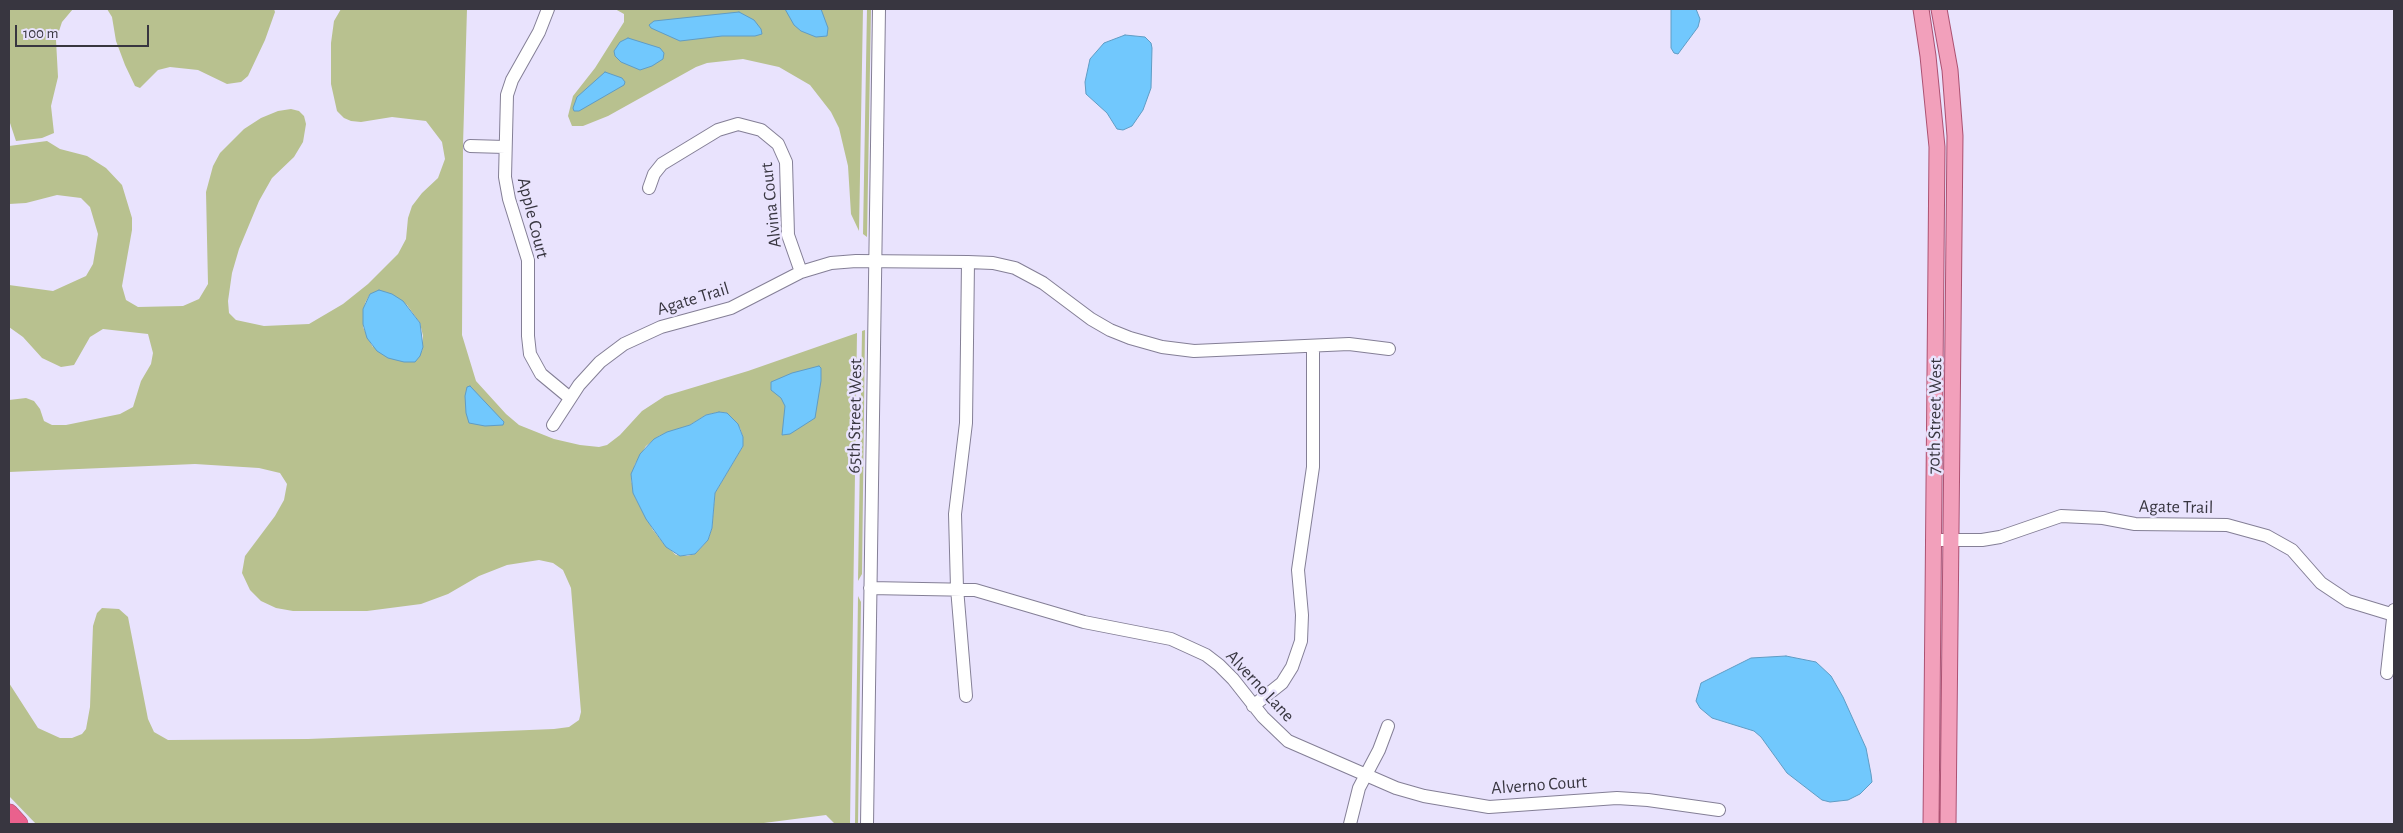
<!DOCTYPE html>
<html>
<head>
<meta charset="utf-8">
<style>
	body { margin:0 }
	#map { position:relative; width:2403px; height:833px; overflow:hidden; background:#e9e3fd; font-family:"Alegreya Sans",sans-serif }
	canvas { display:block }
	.frame { position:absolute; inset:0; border:10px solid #383640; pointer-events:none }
	.scale { position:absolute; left:15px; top:25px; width:134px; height:22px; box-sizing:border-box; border:2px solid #383640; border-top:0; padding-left:6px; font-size:15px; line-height:18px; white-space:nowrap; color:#383640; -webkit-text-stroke:4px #e9e3fd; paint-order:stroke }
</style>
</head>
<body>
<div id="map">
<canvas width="2403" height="833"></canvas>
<div class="frame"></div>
<div class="scale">100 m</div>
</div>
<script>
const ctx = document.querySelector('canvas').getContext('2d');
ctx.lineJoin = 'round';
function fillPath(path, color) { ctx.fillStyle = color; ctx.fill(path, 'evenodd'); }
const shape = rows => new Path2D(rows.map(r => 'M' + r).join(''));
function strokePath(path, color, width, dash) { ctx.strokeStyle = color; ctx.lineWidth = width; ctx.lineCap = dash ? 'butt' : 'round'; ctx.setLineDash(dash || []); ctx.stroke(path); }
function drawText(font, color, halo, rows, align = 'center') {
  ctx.font = font + ' "Alegreya Sans",sans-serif'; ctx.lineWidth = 5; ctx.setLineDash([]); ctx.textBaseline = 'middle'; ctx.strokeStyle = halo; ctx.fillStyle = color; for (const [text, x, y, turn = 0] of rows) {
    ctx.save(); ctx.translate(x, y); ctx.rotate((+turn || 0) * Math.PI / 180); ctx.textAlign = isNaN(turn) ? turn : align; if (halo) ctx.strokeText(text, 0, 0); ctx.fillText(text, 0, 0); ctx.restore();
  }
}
fillPath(shape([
	[9,9,73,9,62,22,56,40,58,77,51,106,54,133,42,138,16,141,9,120],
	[107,9,274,9,275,12,265,40,248,76,241,82,227,84,198,70,170,67,158,70,140,88,135,86,125,65,116,41,112,17],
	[341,9,467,9,463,145,462,335,476,381,506,414,519,425,554,439,580,445,599,447,607,445,620,435,642,411,665,396,748,371,857,333,850,824,835,824,826,815,756,824,36,824,9,796,9,683,38,728,60,738,72,738,82,734,86,729,90,707,93,626,97,613,102,608,119,609,128,617,148,719,154,732,168,740,308,739,554,729,569,727,579,720,581,712,571,588,563,570,553,563,539,560,507,565,479,576,448,594,421,604,367,611,293,611,276,608,261,601,250,590,242,573,245,556,275,516,284,500,287,484,280,473,259,468,195,464,9,472,9,400,26,398,34,401,40,409,44,421,52,425,66,425,120,414,133,407,141,381,151,364,153,353,148,334,103,329,90,337,74,365,61,367,42,358,23,337,9,327,9,285,53,291,86,276,93,264,98,234,90,207,81,198,57,195,26,203,9,204,9,146,47,141,60,149,87,156,106,168,122,185,132,218,132,230,122,286,126,300,138,307,183,306,199,299,208,284,206,192,213,166,220,153,244,129,261,118,278,111,291,109,299,111,304,116,306,124,303,142,294,157,272,178,259,201,239,249,232,273,228,301,229,313,236,320,264,326,309,324,343,304,368,284,398,254,406,239,408,218,412,206,422,193,438,178,445,159,442,142,426,121,392,117,361,122,351,121,344,118,337,111,331,84,331,43,334,21],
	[386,292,407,305,420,323,423,336,422,352,373,347,370,342,363,327,365,303,370,294],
	[719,412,727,413,740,428,743,437,743,446,715,493,712,528,708,540,695,554,687,556,676,555,664,544,653,530,636,499,631,480,635,464,646,446,659,436,690,425,706,415],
	[615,9,863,9,859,231,851,214,848,166,839,128,831,112,810,85,779,67,743,59,707,63,696,67,608,116,583,126,572,126,568,116,573,96,595,68,624,22,624,14],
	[867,9,871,9,867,237,863,234],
	[865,330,862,574,858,581,862,331],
	[858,596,861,602,858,824,855,824]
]), '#b8c18f');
const water = shape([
	[785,9,821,9,828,28,827,36,816,37,801,31,794,25,785,9],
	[1671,9,1696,9,1700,19,1698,27,1678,54,1674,53,1671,48,1671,9],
	[739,12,754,20,761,29,762,34,755,36,722,36,680,41,651,28,649,25,654,21,739,12],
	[1125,35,1145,37,1151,43,1152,48,1151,88,1143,110,1132,126,1123,130,1117,129,1107,113,1086,94,1085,82,1090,59,1104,43,1125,35],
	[628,38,660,48,664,53,663,59,652,66,640,70,621,62,615,56,614,51,620,42,628,38],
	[605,72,622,78,625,82,624,85,579,111,574,111,573,108,577,97,605,72],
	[379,290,392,294,403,301,420,323,423,347,420,356,415,362,404,362,388,358,377,351,367,338,363,324,363,309,370,294,379,290],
	[819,366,821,368,821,381,815,418,790,434,782,435,785,406,781,398,771,390,771,382,792,373,819,366],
	[470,386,504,422,503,425,485,426,469,423,466,413,465,396,467,387,470,386],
	[719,412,727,413,738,424,743,437,743,446,715,493,712,528,708,540,695,554,680,556,666,547,646,519,633,493,631,474,640,454,654,439,667,432,690,425,706,415,719,412],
	[1786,656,1816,662,1831,676,1843,697,1866,748,1871,774,1872,782,1860,794,1848,800,1830,802,1822,800,1787,773,1761,737,1754,731,1712,718,1700,708,1696,701,1701,683,1751,658,1786,656]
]);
fillPath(water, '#71c8fd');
strokePath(water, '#609cc4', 1);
const minor = shape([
	[548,9,539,32,512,80,507,95,505,177,509,199,528,260,528,336,530,354,541,374,570,398],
	[470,146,505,147],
	[649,188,654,174,662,164,718,130,738,124,761,130,778,144,786,162,788,235,801,272],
	[553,425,579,385,600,362,624,344,661,327,731,308,801,272,831,263,856,261,968,262],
	[1933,540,1982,540,2000,537,2061,516,2103,518,2135,524,2227,525,2267,536,2292,550,2321,583,2348,601,2394,615],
	[870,588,975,590,1084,622,1171,639,1206,655,1219,665,1233,679,1263,717,1288,741,1396,788,1424,796,1489,807,1617,798,1648,800,1719,810],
	[2387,673,2394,610],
	[966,696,957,588,955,514,966,423,968,262,993,263,1015,268,1043,283,1091,319,1110,330,1130,338,1162,347,1194,351,1349,344,1389,349],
	[1253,706,1282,683,1292,667,1301,641,1302,615,1298,570,1313,467,1313,347],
	[867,824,879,9],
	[1350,824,1359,788,1379,750,1388,726]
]);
const major = shape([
	[1921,9,1928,56,1937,147,1931,824],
	[1939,9,1950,70,1955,136,1948,824]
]);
const highway = shape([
	[9,813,19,824]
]);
strokePath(minor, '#847f96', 14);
strokePath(major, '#ac5272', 17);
strokePath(highway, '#ac5272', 19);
strokePath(minor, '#fff', 12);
strokePath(major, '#f2a0bb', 15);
strokePath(highway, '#ea618d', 18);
drawText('18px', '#383640', '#e9e3fd', [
	["Alvina Court",771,205,-96],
	["Apple Court",533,218,76],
	["Agate Trail",693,299,-17],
	["65th Street West",855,416,-89],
	["70th Street West",1935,416,-89],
	["Agate Trail",2176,507,1],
	["Alverno Lane",1260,686,47],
	["Alverno Court",1539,785,-4]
]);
</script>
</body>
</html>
